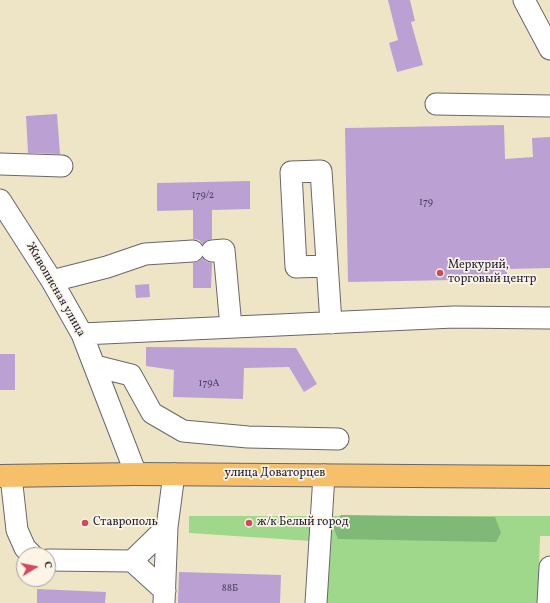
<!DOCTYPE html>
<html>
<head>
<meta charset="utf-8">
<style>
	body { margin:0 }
	#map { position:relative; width:550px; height:603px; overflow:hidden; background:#eee5c6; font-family:Vollkorn,serif }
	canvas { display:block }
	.north { position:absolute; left:16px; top:547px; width:40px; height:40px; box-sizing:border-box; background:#fcf5e5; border:1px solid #a5a1a1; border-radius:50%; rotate:80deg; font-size:11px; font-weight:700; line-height:16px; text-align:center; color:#22223b }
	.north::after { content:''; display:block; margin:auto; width:14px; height:18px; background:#d1495b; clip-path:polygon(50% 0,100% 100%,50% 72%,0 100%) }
</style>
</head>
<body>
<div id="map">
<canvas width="550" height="603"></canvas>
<div class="north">С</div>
</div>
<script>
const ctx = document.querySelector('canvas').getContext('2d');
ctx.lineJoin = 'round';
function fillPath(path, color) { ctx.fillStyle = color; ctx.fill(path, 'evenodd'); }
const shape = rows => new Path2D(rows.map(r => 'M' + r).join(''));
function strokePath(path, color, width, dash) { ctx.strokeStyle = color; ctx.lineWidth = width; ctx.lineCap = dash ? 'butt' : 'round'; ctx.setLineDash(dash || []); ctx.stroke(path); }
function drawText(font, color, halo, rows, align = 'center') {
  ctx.font = font + ' Vollkorn,serif'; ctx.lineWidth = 3.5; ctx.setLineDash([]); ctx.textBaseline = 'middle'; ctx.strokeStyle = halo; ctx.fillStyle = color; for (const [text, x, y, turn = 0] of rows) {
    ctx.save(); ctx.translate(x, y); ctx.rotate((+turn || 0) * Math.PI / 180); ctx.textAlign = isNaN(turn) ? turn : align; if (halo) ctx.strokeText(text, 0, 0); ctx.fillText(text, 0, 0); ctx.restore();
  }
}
fillPath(shape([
	[189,516,550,516,550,536,540,536,538,603,325,603,327,542,189,533]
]), '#9fd88b');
fillPath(shape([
	[341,515,495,517,501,533,496,542,338,539,332,524]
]), '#7fb877');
fillPath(shape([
	[388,0,410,0,415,21,411,22,423,65,397,72,389,43,398,40],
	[57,114,60,154,28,153,26,116],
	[504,125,505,159,533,157,532,138,550,137,550,268,507,269,507,279,348,282,345,128],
	[250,181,250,209,212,210,212,239,206,241,203,244,199,240,193,239,193,210,157,211,157,183],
	[202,258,207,262,212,263,211,288,193,288,193,263,199,261],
	[149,284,150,297,136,298,135,285],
	[146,347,296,348,317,384,304,392,289,367,244,368,243,399,173,397,174,370,146,366],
	[0,354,15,354,15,390,0,390],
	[179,572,281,575,280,603,178,603],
	[37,589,106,592,105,603,37,603]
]), '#bba0d4');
const minor = shape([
	[524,0,550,49],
	[436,104,550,106],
	[0,164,62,166],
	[0,200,52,281,82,334,136,474],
	[212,251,224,250,231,327],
	[326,266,296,267,291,172,321,171,331,323],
	[52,281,107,267,145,254,193,251],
	[82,334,454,317,550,318],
	[95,366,131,375,152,413,183,431,248,437,338,439],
	[11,476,17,530,25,548,32,555],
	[48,560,132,561,167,527,174,474],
	[132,561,165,591],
	[164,603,167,527],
	[316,603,324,475],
	[548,603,550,567]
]);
const major = shape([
	[0,476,136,474,550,477]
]);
strokePath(minor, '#69666c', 23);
strokePath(major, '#69666c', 24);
strokePath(minor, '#fff', 21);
strokePath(major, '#f6c06b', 22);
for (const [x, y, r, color] of [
	[440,273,4,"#d1495b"],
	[85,523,4,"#d1495b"],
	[249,523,4,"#d1495b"]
]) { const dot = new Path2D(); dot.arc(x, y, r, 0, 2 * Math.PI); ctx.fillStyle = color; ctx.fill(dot); strokePath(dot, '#fcf5e5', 1.5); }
drawText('10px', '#484261', null, [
	["179/2",203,196],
	["179",426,203],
	["179А",209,384],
	["88Б",230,589]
]);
drawText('12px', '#22223b', '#fcf5e5', [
	["Меркурий,",448,266],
	["торговый центр",448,280],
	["Ставрополь",93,523],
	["ж/к Белый город",257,523]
], 'left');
drawText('12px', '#22223b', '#fcf5e5', [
	["Живописная улица",55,290,60],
	["улица Доваторцев",275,474]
]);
</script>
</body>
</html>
